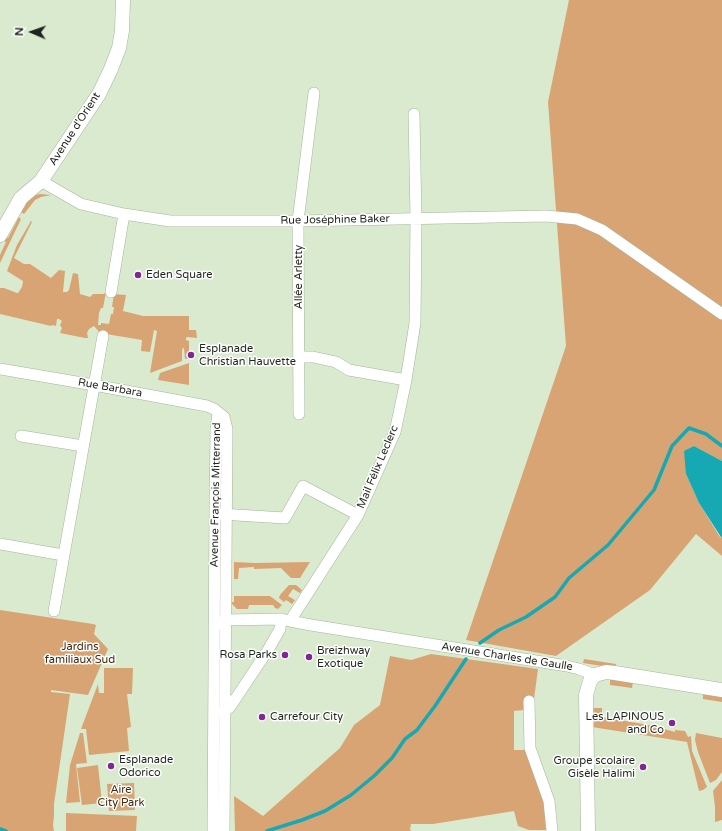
<!DOCTYPE html>
<html>
<head>
<meta charset="utf-8">
<style>
	body { margin:0 }
	#map { position:relative; width:722px; height:831px; overflow:hidden; background:#d9eace; font-family:"Varela Round",sans-serif }
	canvas { display:block }
	.north { position:absolute; left:12px; top:12px; width:40px; height:40px; -webkit-text-stroke:3px #fff; paint-order:stroke; rotate:272deg; font-size:11px; font-weight:700; line-height:16px; text-align:center; color:#1f251b }
	.north::after { content:''; display:block; margin:auto; width:14px; height:18px; background:#1f251b; clip-path:polygon(50% 0,100% 100%,50% 72%,0 100%) }
</style>
</head>
<body>
<div id="map">
<canvas width="722" height="831"></canvas>
<div class="north">N</div>
</div>
<script>
const ctx = document.querySelector('canvas').getContext('2d');
ctx.lineJoin = 'round';
function fillPath(path, color) { ctx.fillStyle = color; ctx.fill(path, 'evenodd'); }
const shape = rows => new Path2D(rows.map(r => 'M' + r).join(''));
function strokePath(path, color, width, dash) { ctx.strokeStyle = color; ctx.lineWidth = width; ctx.lineCap = dash ? 'butt' : 'round'; ctx.setLineDash(dash || []); ctx.stroke(path); }
function drawText(font, color, halo, rows, align = 'center') {
  ctx.font = font + ' "Varela Round",sans-serif'; ctx.lineWidth = 3; ctx.setLineDash([]); ctx.textBaseline = 'middle'; ctx.strokeStyle = halo; ctx.fillStyle = color; for (const [text, x, y, turn = 0] of rows) {
    ctx.save(); ctx.translate(x, y); ctx.rotate((+turn || 0) * Math.PI / 180); ctx.textAlign = isNaN(turn) ? turn : align; if (halo) ctx.strokeText(text, 0, 0); ctx.fillText(text, 0, 0); ctx.restore();
  }
}
fillPath(shape([
	[569,0,722,0,722,461,694,446,686,474,699,503,720,537,722,538,722,556,696,534,650,590,556,656,466,640,566,346,548,102],
	[40,194,51,195,41,197,35,200,24,214,19,211,24,203,32,196],
	[16,216,21,219,0,263,0,255,6,242,3,240,5,236,8,238,18,219,15,217],
	[31,221,32,222,14,258,24,264,30,264,51,278,59,270,65,271,63,292,67,292,69,290,73,273,78,274,80,294,90,297,93,294,104,294,106,292,103,308,101,308,99,313,98,325,101,325,101,323,109,324,111,314,113,314,114,307,112,307,114,294,126,295,123,311,143,316,189,316,189,330,196,330,197,338,187,337,186,338,186,340,189,341,189,358,185,359,184,348,183,348,182,350,182,361,150,373,157,331,154,330,150,352,141,351,142,340,100,333,94,326,89,329,87,333,88,338,85,338,60,333,62,328,60,325,62,321,59,319,57,319,56,326,52,325,51,326,0,314,0,288,4,288,17,293,18,293,22,287,23,281,7,271,17,245],
	[189,363,189,385,158,380,160,373],
	[234,562,255,563,310,562,300,578,291,578,281,568,254,569,254,567,239,568,238,579,234,579],
	[289,585,296,585,302,590,300,593,293,589,288,596,295,600,292,604,286,600,284,602,279,598,280,595],
	[234,596,270,596,282,605,278,609,275,608,273,605,249,605,248,609,237,609,232,604,232,602,234,602],
	[0,610,93,624,96,625,94,634,108,649,88,695,51,690,51,692,70,694,54,804,54,816,53,825,54,831,0,831],
	[431,654,538,669,534,699,524,699,524,710,514,711,514,750,527,750,545,803,546,830,529,830,518,826,514,811,433,824,411,824,410,830,412,831,235,831,234,796,263,816,340,748,354,725,380,705,390,656,411,660],
	[584,659,616,664,615,668,583,663],
	[104,668,133,668,132,694,127,694,131,727,127,728,129,751,89,755,86,729,81,729,98,684,99,693,104,693],
	[610,679,633,682,632,688,610,685],
	[703,694,722,697,722,702,703,699],
	[592,708,602,708,602,717,649,725,675,732,675,730,685,731,688,737,691,736,692,751,707,787,703,790,699,791,687,742,592,727],
	[80,733,83,733,87,763,76,764,80,802,66,803,70,765],
	[696,733,722,738,722,772,716,780,710,783,698,752,695,740],
	[98,765,102,803,82,805,77,768],
	[722,780,722,820,715,822,715,807,713,791],
	[134,783,135,810,109,811,107,784],
	[66,813,137,816,136,831,66,831]
]), '#d9a473');
fillPath(shape([
	[694,446,722,461,722,538,721,537,699,503,686,474,684,451]
]), '#16a9b3');
strokePath(shape([
	[480,643,499,630,526,617,555,597,569,578,608,545,654,490,672,446,689,428,706,434,722,446],
	[0,829,6,831],
	[267,831,302,820,325,811,351,795,374,776,392,758,405,739,417,730,435,706,466,659]
]), '#16a9b3', 3.5);
const minor = shape([
	[41,181,81,204,124,214,170,221,298,221,546,216,577,219,602,230,722,314],
	[111,292,124,214],
	[299,357,313,357,336,362,349,370,406,380],
	[0,369,94,385,207,406,214,409,224,417,227,429,224,831],
	[299,414,298,221,314,93],
	[21,436,83,446],
	[220,514,285,518,303,486,358,515],
	[0,544,63,555],
	[54,611,103,336],
	[290,621,311,625,567,666,579,669,595,675],
	[215,626,225,620,281,619,290,621,358,515,395,432,406,380,415,323,416,218,414,114],
	[529,701,530,748,549,801,552,831],
	[222,712,230,707,268,650,280,629,281,619],
	[213,831,215,507,216,429,218,413]
]);
const tertiary = shape([
	[0,235,21,198,41,181,99,94,111,69,119,48,122,31,123,0],
	[588,831,586,695,590,681,595,675,606,672,615,673,722,690]
]);
strokePath(minor, '#a4b49a', 12);
strokePath(tertiary, '#a4b49a', 15);
strokePath(minor, '#fff', 11);
strokePath(tertiary, '#fff', 14);
for (const [x, y, r, color] of [
	[138,275,4,"#802795"],
	[191,355,4,"#802795"],
	[285,655,4,"#802795"],
	[309,657,4,"#802795"],
	[262,717,4,"#802795"],
	[672,723,4,"#802795"],
	[111,766,4,"#802795"],
	[643,767,4,"#802795"]
]) { const dot = new Path2D(); dot.arc(x, y, r, 0, 2 * Math.PI); ctx.fillStyle = color; ctx.fill(dot); strokePath(dot, '#fff', 1.5); }
drawText('11px', '#1f251b', '#fff', [
	["Avenue d'Orient",75,129,-57],
	["Rue Joséphine Baker",335,220,-1],
	["Allée Arletty",299,277,-90],
	["Rue Barbara",110,388,10],
	["Mail Félix Leclerc",378,467,-67],
	["Avenue François Mitterrand",216,495,-89],
	["Avenue Charles de Gaulle",507,657,9]
]);
drawText('11px', '#1f251b', '#fff', [
	["Eden Square",146,275],
	["Esplanade",199,349],
	["Christian Hauvette",199,362],
	["Breizhway",317,651],
	["Exotique",317,664],
	["Rosa Parks",277,655,"right"],
	["Carrefour City",270,717],
	["Les LAPINOUS",664,717,"right"],
	["and Co",664,730,"right"],
	["Esplanade",119,760],
	["Odorico",119,773],
	["Groupe scolaire",635,761,"right"],
	["Gisèle Halimi",635,774,"right"]
], 'left');
drawText('11px', '#43290d', '#fff', [
	["Jardins",80,647],
	["familiaux Sud",80,660],
	["Aire",121,790],
	["City Park",121,803]
]);
</script>
</body>
</html>
